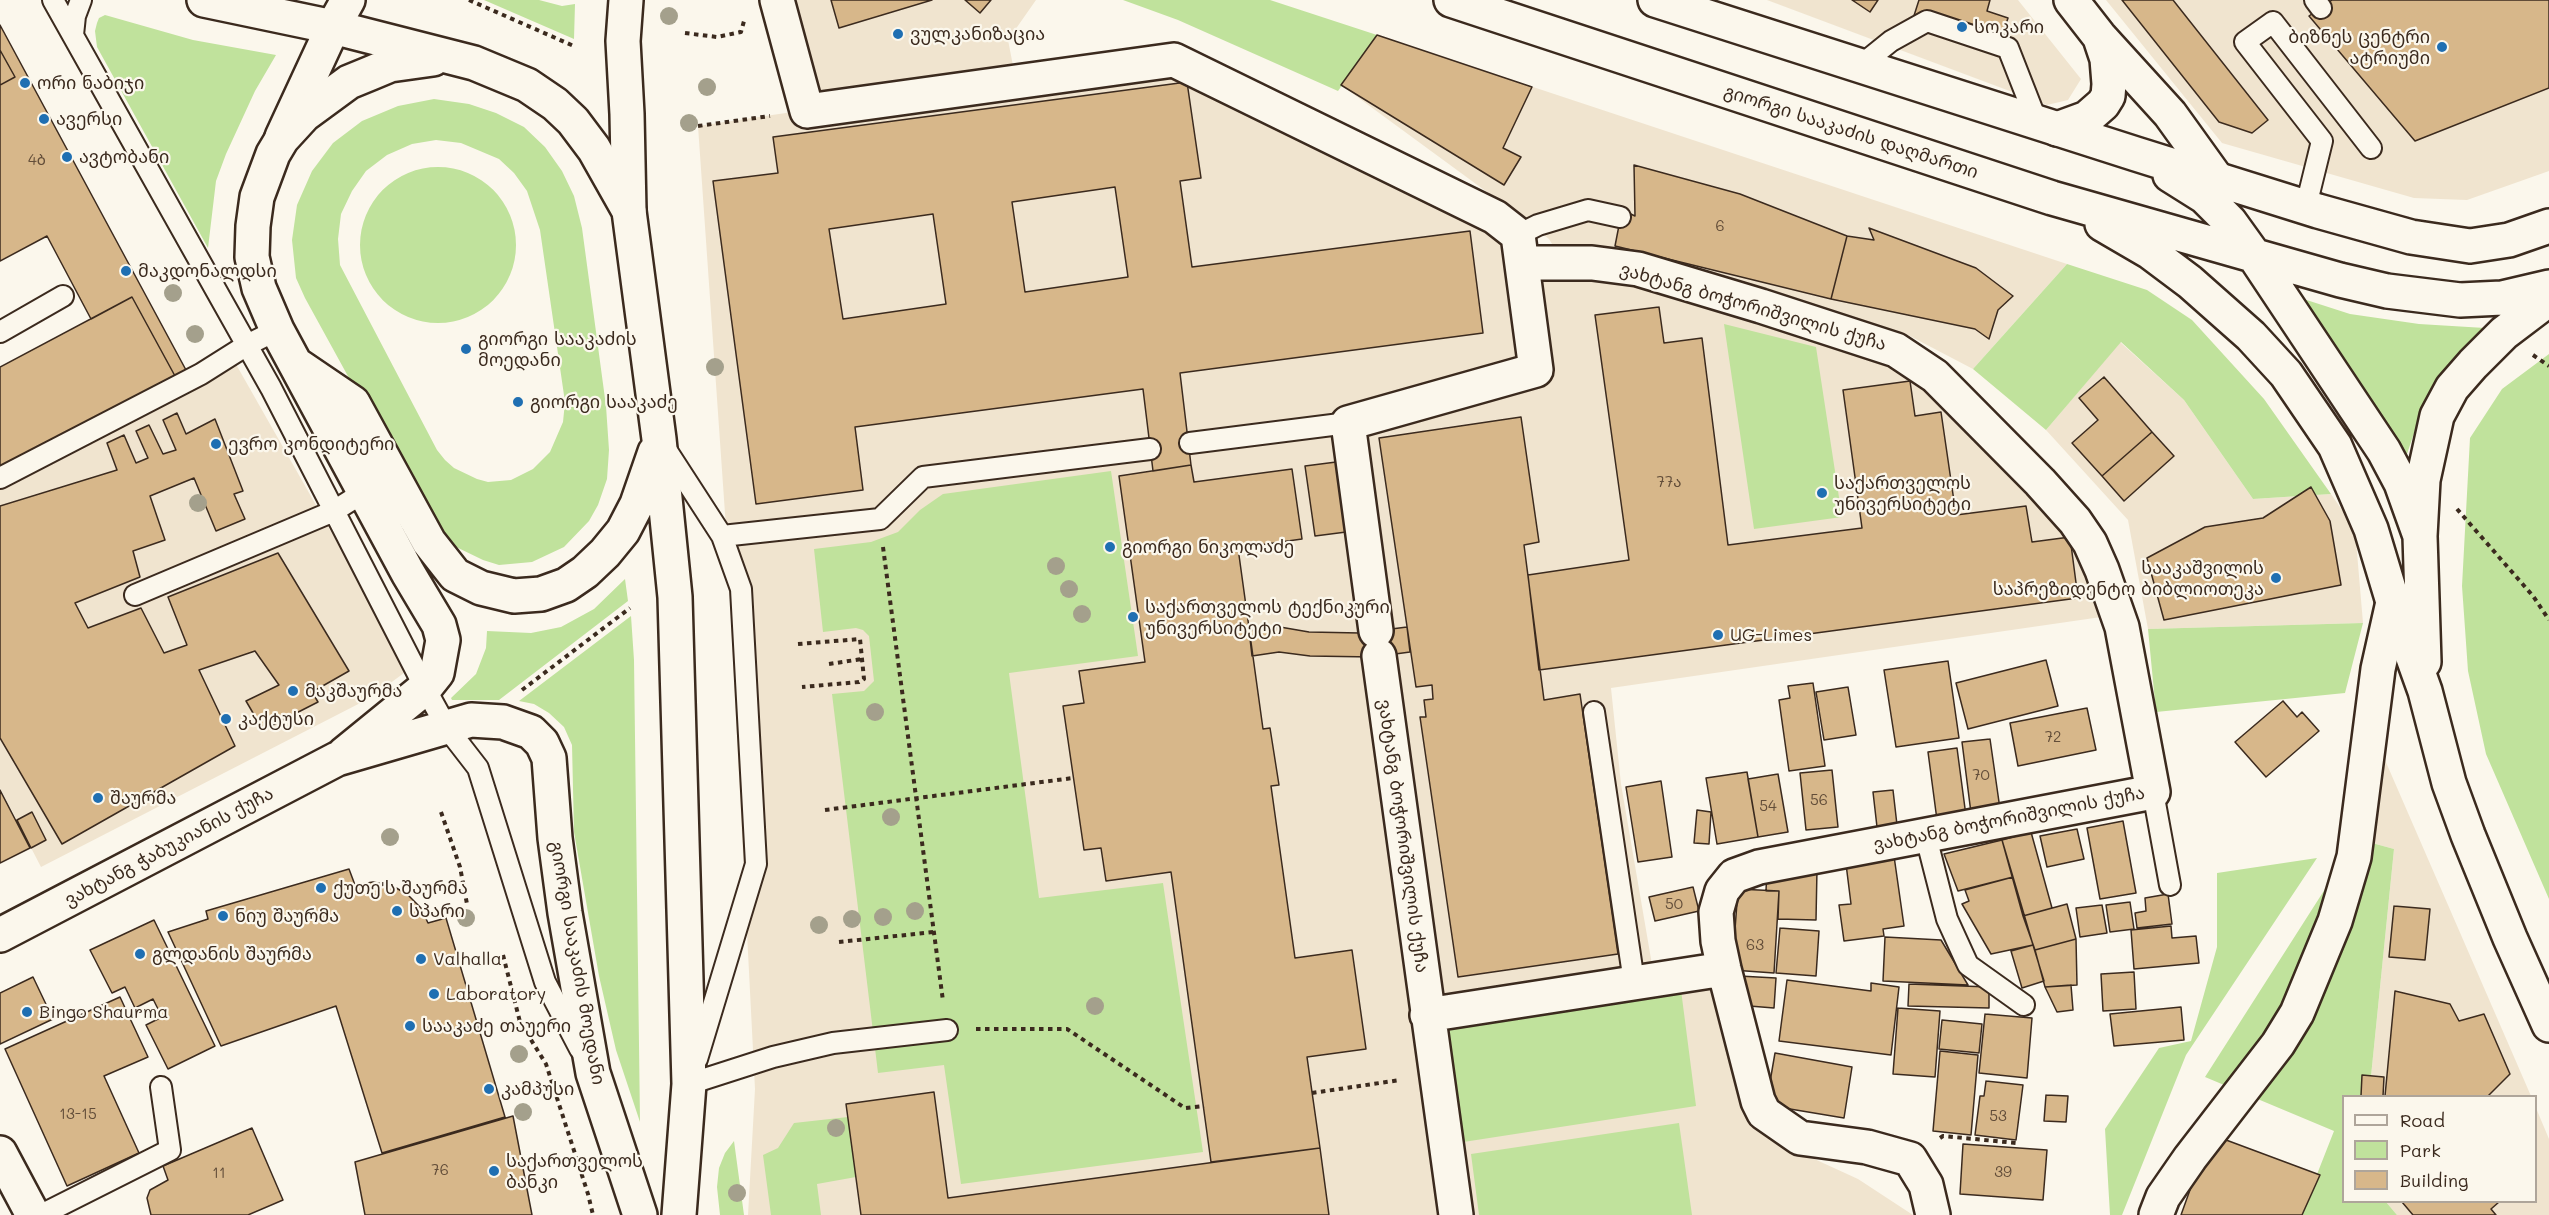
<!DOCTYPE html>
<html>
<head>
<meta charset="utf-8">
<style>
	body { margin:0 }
	#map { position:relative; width:2549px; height:1215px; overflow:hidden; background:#fbf7ec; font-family:Mali,sans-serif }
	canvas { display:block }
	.legend { position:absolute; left:2342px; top:1095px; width:195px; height:108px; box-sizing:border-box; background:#fbf7ec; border:2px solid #aea59a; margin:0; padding:8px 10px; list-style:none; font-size:18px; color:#3b2a1e }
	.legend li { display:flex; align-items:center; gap:12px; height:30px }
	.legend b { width:30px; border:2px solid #aea59a }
</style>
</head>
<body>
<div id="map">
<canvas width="2549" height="1215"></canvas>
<ul class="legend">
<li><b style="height:8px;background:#fbf7ec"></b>Road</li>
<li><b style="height:16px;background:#c0e29c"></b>Park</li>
<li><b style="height:16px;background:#d7b78a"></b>Building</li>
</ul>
</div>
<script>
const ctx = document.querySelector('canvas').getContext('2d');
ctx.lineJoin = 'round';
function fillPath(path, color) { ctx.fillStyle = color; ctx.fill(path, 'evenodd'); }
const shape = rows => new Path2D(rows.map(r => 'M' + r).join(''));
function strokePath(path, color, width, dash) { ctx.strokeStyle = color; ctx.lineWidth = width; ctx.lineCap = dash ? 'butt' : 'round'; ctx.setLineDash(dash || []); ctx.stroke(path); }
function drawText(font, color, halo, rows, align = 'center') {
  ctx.font = font + ' Mali,"Noto Sans Georgian",sans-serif'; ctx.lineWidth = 4.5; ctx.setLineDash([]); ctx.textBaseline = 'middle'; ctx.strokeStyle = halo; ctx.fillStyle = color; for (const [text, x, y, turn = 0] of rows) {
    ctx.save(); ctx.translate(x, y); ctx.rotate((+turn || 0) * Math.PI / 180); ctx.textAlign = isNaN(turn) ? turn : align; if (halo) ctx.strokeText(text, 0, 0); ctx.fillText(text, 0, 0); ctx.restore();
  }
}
fillPath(shape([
	[777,0,1036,0,1008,40,1016,81,1158,62,1505,236,1546,275,1577,280,1635,276,1840,335,2028,448,2109,538,2122,614,1611,688,1621,784,1656,988,1714,979,1786,1146,1858,1179,1913,1215,748,1215,755,1089,727,542,698,126,806,110],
	[1767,0,2018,0,2081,79,2068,100,2047,105],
	[2106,0,2549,0,2549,171,2467,200,2414,198,2222,143],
	[1377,35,1515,81,2067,264,1973,369,1908,335,1636,258,1562,260,1549,239,1521,217,1341,85],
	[2120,342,2184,400,2253,499,2331,494,2355,529,2363,623,2148,629,2128,520,2046,430],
	[233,359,400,653,404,673,370,698,41,867,0,788,0,480],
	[2375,737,2531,1096,2369,1096,2394,849,2350,837],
	[2536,1108,2549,1139,2549,1215,2397,1215,2386,1202,2536,1202]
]), '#f0e4cf');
fillPath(shape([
	[484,0,539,0,562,6,575,4,574,39],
	[1123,0,1270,0,1377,35,1338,91,1178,20],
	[105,15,193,40,276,55,255,91,226,154,216,181,208,248,97,47,95,31,97,23,99,18],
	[434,99,469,104,496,113,524,127,545,147,562,171,574,196,582,228,606,406,609,450,607,479,598,505,589,521,564,547,532,562,499,565,483,560,450,544,427,520,305,298,296,278,292,240,297,205,312,171,333,143,362,121,398,106],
	[436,140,461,143,499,159,514,173,527,191,540,230,565,402,563,422,550,452,533,469,511,480,488,482,477,479,454,468,445,460,437,450,340,265,338,239,341,214,352,191,366,171,387,155,412,144],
	'360 245a78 78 0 1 1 156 0a78 78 0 1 1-156 0Z',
	[2067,264,2147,290,2192,320,2264,399,2331,494,2253,499,2184,400,2121,342,2046,430,1973,369],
	[2291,295,2350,314,2419,324,2485,328,2465,347,2437,386,2417,424,2406,457,2360,385],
	[1724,324,1816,347,1842,517,1754,529],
	[2549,354,2549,899,2486,754,2468,671,2462,586,2470,438,2502,389],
	[1111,471,1138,656,1009,673,1039,898,1163,883,1203,1152,961,1184,944,1065,878,1073,832,694,864,691,874,681,869,636,863,630,856,628,823,632,814,549,871,542,898,532,920,510,943,494],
	[625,579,628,601,499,700,452,700,451,698,476,674,486,648,487,631,531,633,561,627,594,609],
	[631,616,634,660,640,1122,616,1050,599,976,574,832,572,745,564,727,549,713,534,704,519,701],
	[2363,623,2345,693,2156,712,2148,629],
	[2350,837,2394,849,2369,1096,2344,1096,2344,1202,2386,1202,2397,1215,2301,1215,2334,1131,2205,1077,2341,864],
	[2317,858,2186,1055,2122,1215,2110,1215,2105,1129,2159,1048,2191,1041,2217,947,2217,873],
	[1681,990,1696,1106,1457,1143,1440,1025],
	[848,1117,856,1177,817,1184,821,1215,771,1215,763,1155,778,1148,794,1123],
	[1679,1123,1692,1215,1479,1215,1471,1154],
	[734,1141,744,1215,720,1215,717,1187,719,1168,725,1153]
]), '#c0e29c');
const building = shape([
	[831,0,932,0,839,28,831,0],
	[965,0,991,0,980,13,965,0],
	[1852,0,1878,0,1870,12,1852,0],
	[1919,0,1990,0,1987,11,2008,18,1996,54,1911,25,1919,0],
	[2122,0,2173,0,2268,120,2252,133,2219,122,2122,0],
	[2332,0,2549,0,2549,88,2415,141,2309,16,2332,0],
	[0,25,186,370,175,376,132,297,91,319,47,236,0,261,0,85,15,77,0,50,0,25],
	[1377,35,1532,87,1503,148,1521,157,1504,185,1341,85,1377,35],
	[0,50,15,77,0,85,0,50],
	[1187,82,1201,178,1180,181,1192,267,1470,231,1483,333,1180,373,1191,465,1153,471,1143,389,855,427,863,490,756,504,713,181,778,173,773,137,1187,82],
	[1115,187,1128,277,1025,292,1012,202,1115,187],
	[933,214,946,304,843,319,829,229,933,214],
	[1634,165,1740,194,1847,236,1831,299,1615,246,1622,210,1635,216,1634,165],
	[1869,228,1976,268,2013,296,1998,310,1989,339,1975,329,1831,299,1847,236,1874,240,1869,228],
	[132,297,175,376,0,469,0,367,132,297],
	[1659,307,1664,343,1702,338,1728,545,1862,528,1843,390,1910,381,1915,416,1941,412,1956,515,2026,506,2032,542,2070,537,2078,598,1539,670,1528,575,1629,560,1595,315,1659,307],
	[2104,377,2152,432,2102,476,2072,443,2098,420,2079,398,2104,377],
	[177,413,186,434,215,419,243,491,234,494,245,519,216,531,194,478,150,496,165,540,133,551,140,577,75,603,88,628,141,608,164,653,187,645,168,597,278,553,349,671,312,692,318,702,263,730,246,701,279,685,255,651,199,670,235,746,62,844,0,738,0,506,117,470,107,443,124,435,136,463,148,458,136,431,149,425,163,454,176,450,163,420,177,413],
	[1521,417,1539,542,1524,545,1544,700,1580,694,1618,954,1458,977,1420,717,1426,717,1424,700,1433,699,1432,685,1416,687,1379,438,1521,417],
	[2152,432,2174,456,2124,501,2102,476,2152,432],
	[1344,461,1354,531,1315,536,1305,466,1344,461],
	[1191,465,1194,482,1292,469,1302,539,1238,548,1263,729,1270,728,1279,785,1271,786,1295,958,1352,950,1366,1049,1307,1057,1320,1148,1211,1162,1171,872,1106,881,1101,848,1084,850,1063,706,1084,703,1079,671,1145,662,1119,476,1191,465],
	[2311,487,2330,521,2341,585,2164,620,2147,558,2205,527,2263,518,2311,487],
	[1280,627,1309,632,1360,633,1407,627,1410,652,1373,657,1310,656,1279,652,1252,656,1249,630,1280,627],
	[2046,660,2058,706,1968,729,1956,683,2046,660],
	[1948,661,1959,738,1896,747,1884,670,1948,661],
	[1813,683,1825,766,1789,771,1779,700,1790,698,1788,686,1813,683],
	[1848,687,1856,735,1824,740,1816,692,1848,687],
	[2283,701,2297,717,2302,712,2319,731,2266,777,2235,742,2283,701],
	[2087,708,2096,750,2018,766,2010,723,2087,708],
	[1990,739,2000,809,1971,813,1962,742,1990,739],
	[1957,748,1966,816,1937,820,1928,752,1957,748],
	[1832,770,1838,827,1806,830,1800,773,1832,770],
	[1747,772,1758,837,1717,844,1706,778,1747,772],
	[1778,774,1788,832,1758,837,1748,779,1778,774],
	[1661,781,1672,857,1638,862,1626,787,1661,781],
	[0,790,30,848,0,863,0,790],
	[1893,790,1897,825,1877,827,1873,792,1893,790],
	[1697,810,1711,812,1709,844,1694,843,1697,810],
	[32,812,46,840,31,848,17,820,32,812],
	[2123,821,2136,893,2100,899,2087,828,2123,821],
	[2077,829,2084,859,2047,867,2040,836,2077,829],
	[2031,832,2052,908,2023,916,2002,840,2031,832],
	[2002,840,2013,877,1958,891,1944,854,2002,840],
	[1893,849,1904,926,1883,929,1884,936,1844,941,1839,905,1851,904,1845,856,1893,849],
	[1767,868,1817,869,1816,920,1778,919,1779,891,1766,891,1767,868],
	[349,869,355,885,373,882,393,886,408,895,421,908,428,923,446,918,505,1117,382,1153,336,1006,221,1046,168,932,208,919,206,911,349,869],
	[2013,877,2033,945,1991,954,1962,904,1969,901,1965,890,2013,877],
	[1693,887,1699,911,1655,921,1649,897,1693,887],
	[1738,889,1779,891,1774,973,1732,970,1738,889],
	[2168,894,2172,924,2137,928,2135,913,2146,911,2145,898,2168,894],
	[2130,902,2134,929,2110,932,2106,905,2130,902],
	[2067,904,2076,939,2035,950,2023,916,2067,904],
	[2102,905,2107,933,2080,937,2076,908,2102,905],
	[2394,906,2430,909,2425,960,2389,957,2394,906],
	[154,920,215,1046,168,1069,146,1025,162,1017,153,999,135,1008,125,987,112,993,90,950,154,920],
	[2171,926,2172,938,2196,936,2199,963,2134,969,2131,930,2171,926],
	[1780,928,1819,931,1816,976,1776,973,1780,928],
	[1885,937,1941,940,1968,985,1883,981,1885,937],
	[2076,939,2077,985,2045,987,2035,950,2076,939],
	[2033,945,2044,981,2022,988,2011,951,2033,945],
	[2134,972,2136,1009,2103,1011,2101,974,2134,972],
	[1739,976,1776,978,1774,1008,1737,1005,1739,976],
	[33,977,53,1019,0,1044,0,993,33,977],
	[1787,980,1871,991,1871,983,1899,987,1891,1055,1779,1041,1787,980],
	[1909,984,1989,987,1989,1008,1908,1006,1909,984],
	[2071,985,2073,1010,2057,1012,2045,987,2071,985],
	[2395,991,2450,1004,2459,1021,2484,1014,2510,1074,2488,1096,2385,1096,2395,991],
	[120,997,148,1057,104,1076,139,1153,67,1186,5,1049,120,997],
	[2181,1007,2184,1040,2114,1046,2110,1014,2181,1007],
	[1898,1008,1940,1011,1935,1077,1893,1074,1898,1008],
	[1985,1014,2032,1018,2027,1078,1979,1073,1985,1014],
	[1942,1020,1982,1024,1979,1053,1939,1049,1942,1020],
	[1940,1051,1978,1055,1971,1135,1933,1131,1940,1051],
	[1775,1053,1852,1067,1844,1118,1766,1105,1775,1053],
	[2362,1075,2384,1077,2383,1096,2361,1096,2362,1075],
	[1986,1081,2023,1085,2016,1140,1975,1135,1980,1096,1984,1096,1986,1081],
	[934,1092,948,1198,1320,1148,1329,1215,861,1215,846,1104,934,1092],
	[2046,1095,2068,1096,2066,1122,2044,1121,2046,1095],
	[513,1116,532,1215,365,1215,355,1162,513,1116],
	[252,1128,283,1200,248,1215,151,1215,147,1198,150,1190,168,1180,163,1166,252,1128],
	[2210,1134,2320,1175,2302,1215,2181,1215,2210,1134],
	[1963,1144,2047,1150,2043,1200,1960,1194,1963,1144],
	[2402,1202,2499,1202,2491,1209,2496,1215,2413,1215,2402,1202]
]);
fillPath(building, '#d7b78a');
strokePath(building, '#3b2a1e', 1.5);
const lane = shape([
	[53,0,271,388,425,688,447,728,478,768,545,982,580,1049],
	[2315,0,2321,8],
	[73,35,75,16,81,0],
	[1860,66,1891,41,1927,21,2008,48,2037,122],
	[2306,206,2322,141,2245,42,2273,22,2371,148],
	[1518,235,1538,225,1588,210,1620,217],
	[0,332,63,296],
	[1190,443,1348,423],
	[665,448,722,536,741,589,756,864,697,1059],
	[0,478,201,374,247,345,277,330],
	[722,536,880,519,923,477,1150,449],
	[135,595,334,511,364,492],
	[1594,712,1634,982],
	[2153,792,2170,885],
	[1926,837,1947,919,1968,965,2024,1005],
	[689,1084,773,1057,833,1043,947,1030],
	[41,1215,170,1150,161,1087]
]);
const street = shape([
	[777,0,807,111,1174,60,1495,217,1518,235,1536,370,1348,423,1376,631],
	[2071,0,2099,36,2170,114,2216,178],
	[2057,129,2087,118,2103,104,2108,96,2109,84,2107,59,2100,38],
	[1523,263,1592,263,1638,269,1761,306,1896,350,1935,376,2040,482,2075,521,2090,543,2102,570,2122,627,2153,792,1759,867,1734,876,1722,891,1716,912,1718,941,1724,969,1758,1101,1764,1113,1800,1138,1867,1147,1910,1159,1926,1185,1933,1215],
	[1379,656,1456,1215],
	[1427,1015,1724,969],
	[0,1153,33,1215],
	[2156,1215,2163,1197,2190,1158,2278,1044,2297,1013,2335,921,2354,857,2378,669,2393,602]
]);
const secondary = shape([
	[626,0,623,41,627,114,629,211],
	[1451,0,2052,198,2340,280,2387,291,2460,300,2502,298,2549,287],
	[1655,0,2136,154,2318,211,2411,237,2470,246,2509,240,2549,226],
	[282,137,333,27,348,0],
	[2170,175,2205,197,2230,222,2253,254,2384,451,2401,483,2420,536],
	[2102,224,2150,252,2190,282,2251,336,2286,374,2335,446,2371,529,2393,602,2425,691,2449,783,2468,835,2510,938,2549,1025],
	[2424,662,2420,536,2423,480,2437,416,2452,388,2473,364,2504,333,2549,299]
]);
const primary = shape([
	[204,0,333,27,474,63,527,85,555,104,573,121,594,149,629,211,659,439,675,597,689,1084,679,1215],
	[297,365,353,403,429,542,455,575,481,588,514,596,541,594,566,585,585,572,605,553,623,531,637,504,655,452],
	[344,754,425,688,437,673,443,640,439,625,408,573,277,330,259,288,252,257,253,226,257,197,273,154,282,139,304,115,349,82,371,73,390,65,433,59],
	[0,935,337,759,471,720,503,722,531,732,542,743,549,758,555,838,565,913,593,1073,640,1215]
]);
strokePath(lane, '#3b2a1e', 24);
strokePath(street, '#3b2a1e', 38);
strokePath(secondary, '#3b2a1e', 38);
strokePath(primary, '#3b2a1e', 38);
strokePath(shape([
	[469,0,576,47],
	[685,33,717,37,741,32,744,21],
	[698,126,770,116],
	[2533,355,2549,366],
	[2457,509,2533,596,2549,620],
	[883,547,943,1001],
	[798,644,860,639,864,679,859,682,802,687],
	[829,664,862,659],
	[522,690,630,608],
	[825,810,1073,778],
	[441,812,460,867,467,904],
	[839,942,934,932],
	[503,955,520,1022,546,1064,588,1194,593,1215],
	[976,1029,1067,1029,1185,1108,1204,1106],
	[1312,1093,1400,1080],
	[1940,1138,1943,1136,2016,1143]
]), '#3b2a1e', 4, [4.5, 4.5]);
strokePath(lane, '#fbf7ec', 20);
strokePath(street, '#fbf7ec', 33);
strokePath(secondary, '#fbf7ec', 33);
strokePath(primary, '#fbf7ec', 33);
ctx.fillStyle = '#a4a08c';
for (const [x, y] of [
	[669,16],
	[707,87],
	[689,123],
	[173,293],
	[195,334],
	[715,367],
	[198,503],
	[1056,566],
	[1069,589],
	[1082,614],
	[875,712],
	[891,817],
	[390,837],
	[915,911],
	[883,917],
	[466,918],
	[852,919],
	[819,925],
	[1095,1006],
	[519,1054],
	[523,1112],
	[836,1128],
	[737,1193]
]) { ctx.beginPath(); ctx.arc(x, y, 9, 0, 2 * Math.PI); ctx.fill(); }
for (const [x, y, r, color] of [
	[1962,27,6,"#1f6fb2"],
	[898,34,6,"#1f6fb2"],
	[2442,47,6,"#1f6fb2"],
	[25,83,6,"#1f6fb2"],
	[44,119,6,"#1f6fb2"],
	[67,157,6,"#1f6fb2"],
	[126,271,6,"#1f6fb2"],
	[466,349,6,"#1f6fb2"],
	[518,402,6,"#1f6fb2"],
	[216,444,6,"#1f6fb2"],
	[1822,493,6,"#1f6fb2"],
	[1110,547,6,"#1f6fb2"],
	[2276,578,6,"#1f6fb2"],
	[1133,617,6,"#1f6fb2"],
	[1718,635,6,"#1f6fb2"],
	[293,691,6,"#1f6fb2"],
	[226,719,6,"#1f6fb2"],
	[98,798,6,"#1f6fb2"],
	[321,888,6,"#1f6fb2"],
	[397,911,6,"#1f6fb2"],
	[223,916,6,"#1f6fb2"],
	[140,954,6,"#1f6fb2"],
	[421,959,6,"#1f6fb2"],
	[434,994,6,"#1f6fb2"],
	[27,1012,6,"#1f6fb2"],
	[410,1026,6,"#1f6fb2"],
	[489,1089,6,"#1f6fb2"],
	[494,1171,6,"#1f6fb2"]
]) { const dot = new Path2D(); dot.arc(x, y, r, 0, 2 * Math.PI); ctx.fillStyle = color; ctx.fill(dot); strokePath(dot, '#fbf7ec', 2); }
drawText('15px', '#624d39', null, [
	["4ბ",37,160],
	["6",1720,226],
	["77ა",1669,482],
	["72",2053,737],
	["70",1981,775],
	["56",1819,800],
	["54",1768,806],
	["50",1674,904],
	["63",1755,945],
	["13-15",78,1114],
	["53",1998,1116],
	["76",440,1170],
	["39",2003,1172],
	["11",219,1173]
]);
drawText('18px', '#3b2a1e', '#fbf7ec', [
	["სოკარი",1974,27],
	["ვულკანიზაცია",910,34],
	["ბიზნეს ცენტრი",2430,37,"right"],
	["ატრიუმი",2430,58,"right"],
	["ორი ნაბიჯი",37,83],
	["ავერსი",56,119],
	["ავტობანი",79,157],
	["მაკდონალდსი",138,271],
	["გიორგი სააკაძის",478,339],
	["მოედანი",478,360],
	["გიორგი სააკაძე",530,402],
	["ევრო კონდიტერი",228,444],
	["საქართველოს",1834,483],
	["უნივერსიტეტი",1834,504],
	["გიორგი ნიკოლაძე",1122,547],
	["სააკაშვილის",2264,568,"right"],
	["საპრეზიდენტო ბიბლიოთეკა",2264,589,"right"],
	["საქართველოს ტექნიკური",1145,607],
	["უნივერსიტეტი",1145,628],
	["UG-Limes",1730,635],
	["მაკშაურმა",305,691],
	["კაქტუსი",238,719],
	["შაურმა",110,798],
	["ქუთე'ს შაურმა",333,888],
	["სპარი",409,911],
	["ნიუ შაურმა",235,916],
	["გლდანის შაურმა",152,954],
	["Valhalla",433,959],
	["Laboratory",446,994],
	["Bingo Shaurma",39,1012],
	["სააკაძე თაუერი",422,1026],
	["კამპუსი",501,1089],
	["საქართველოს",506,1161],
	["ბანკი",506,1182]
], 'left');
drawText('18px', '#3b2a1e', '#fbf7ec', [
	["გიორგი სააკაძის დაღმართი",1851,132,18],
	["ვახტანგ ბოჭორიშვილის ქუჩა",1753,307,16],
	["ვახტანგ ბოჭორიშვილის ქუჩა",2009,819,-11],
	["ვახტანგ ბოჭორიშვილის ქუჩა",1403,836,82],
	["ვახტანგ ჭაბუკიანის ქუჩა",169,847,-28],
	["გიორგი სააკაძის მოედანი",577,963,80]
]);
</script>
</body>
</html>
